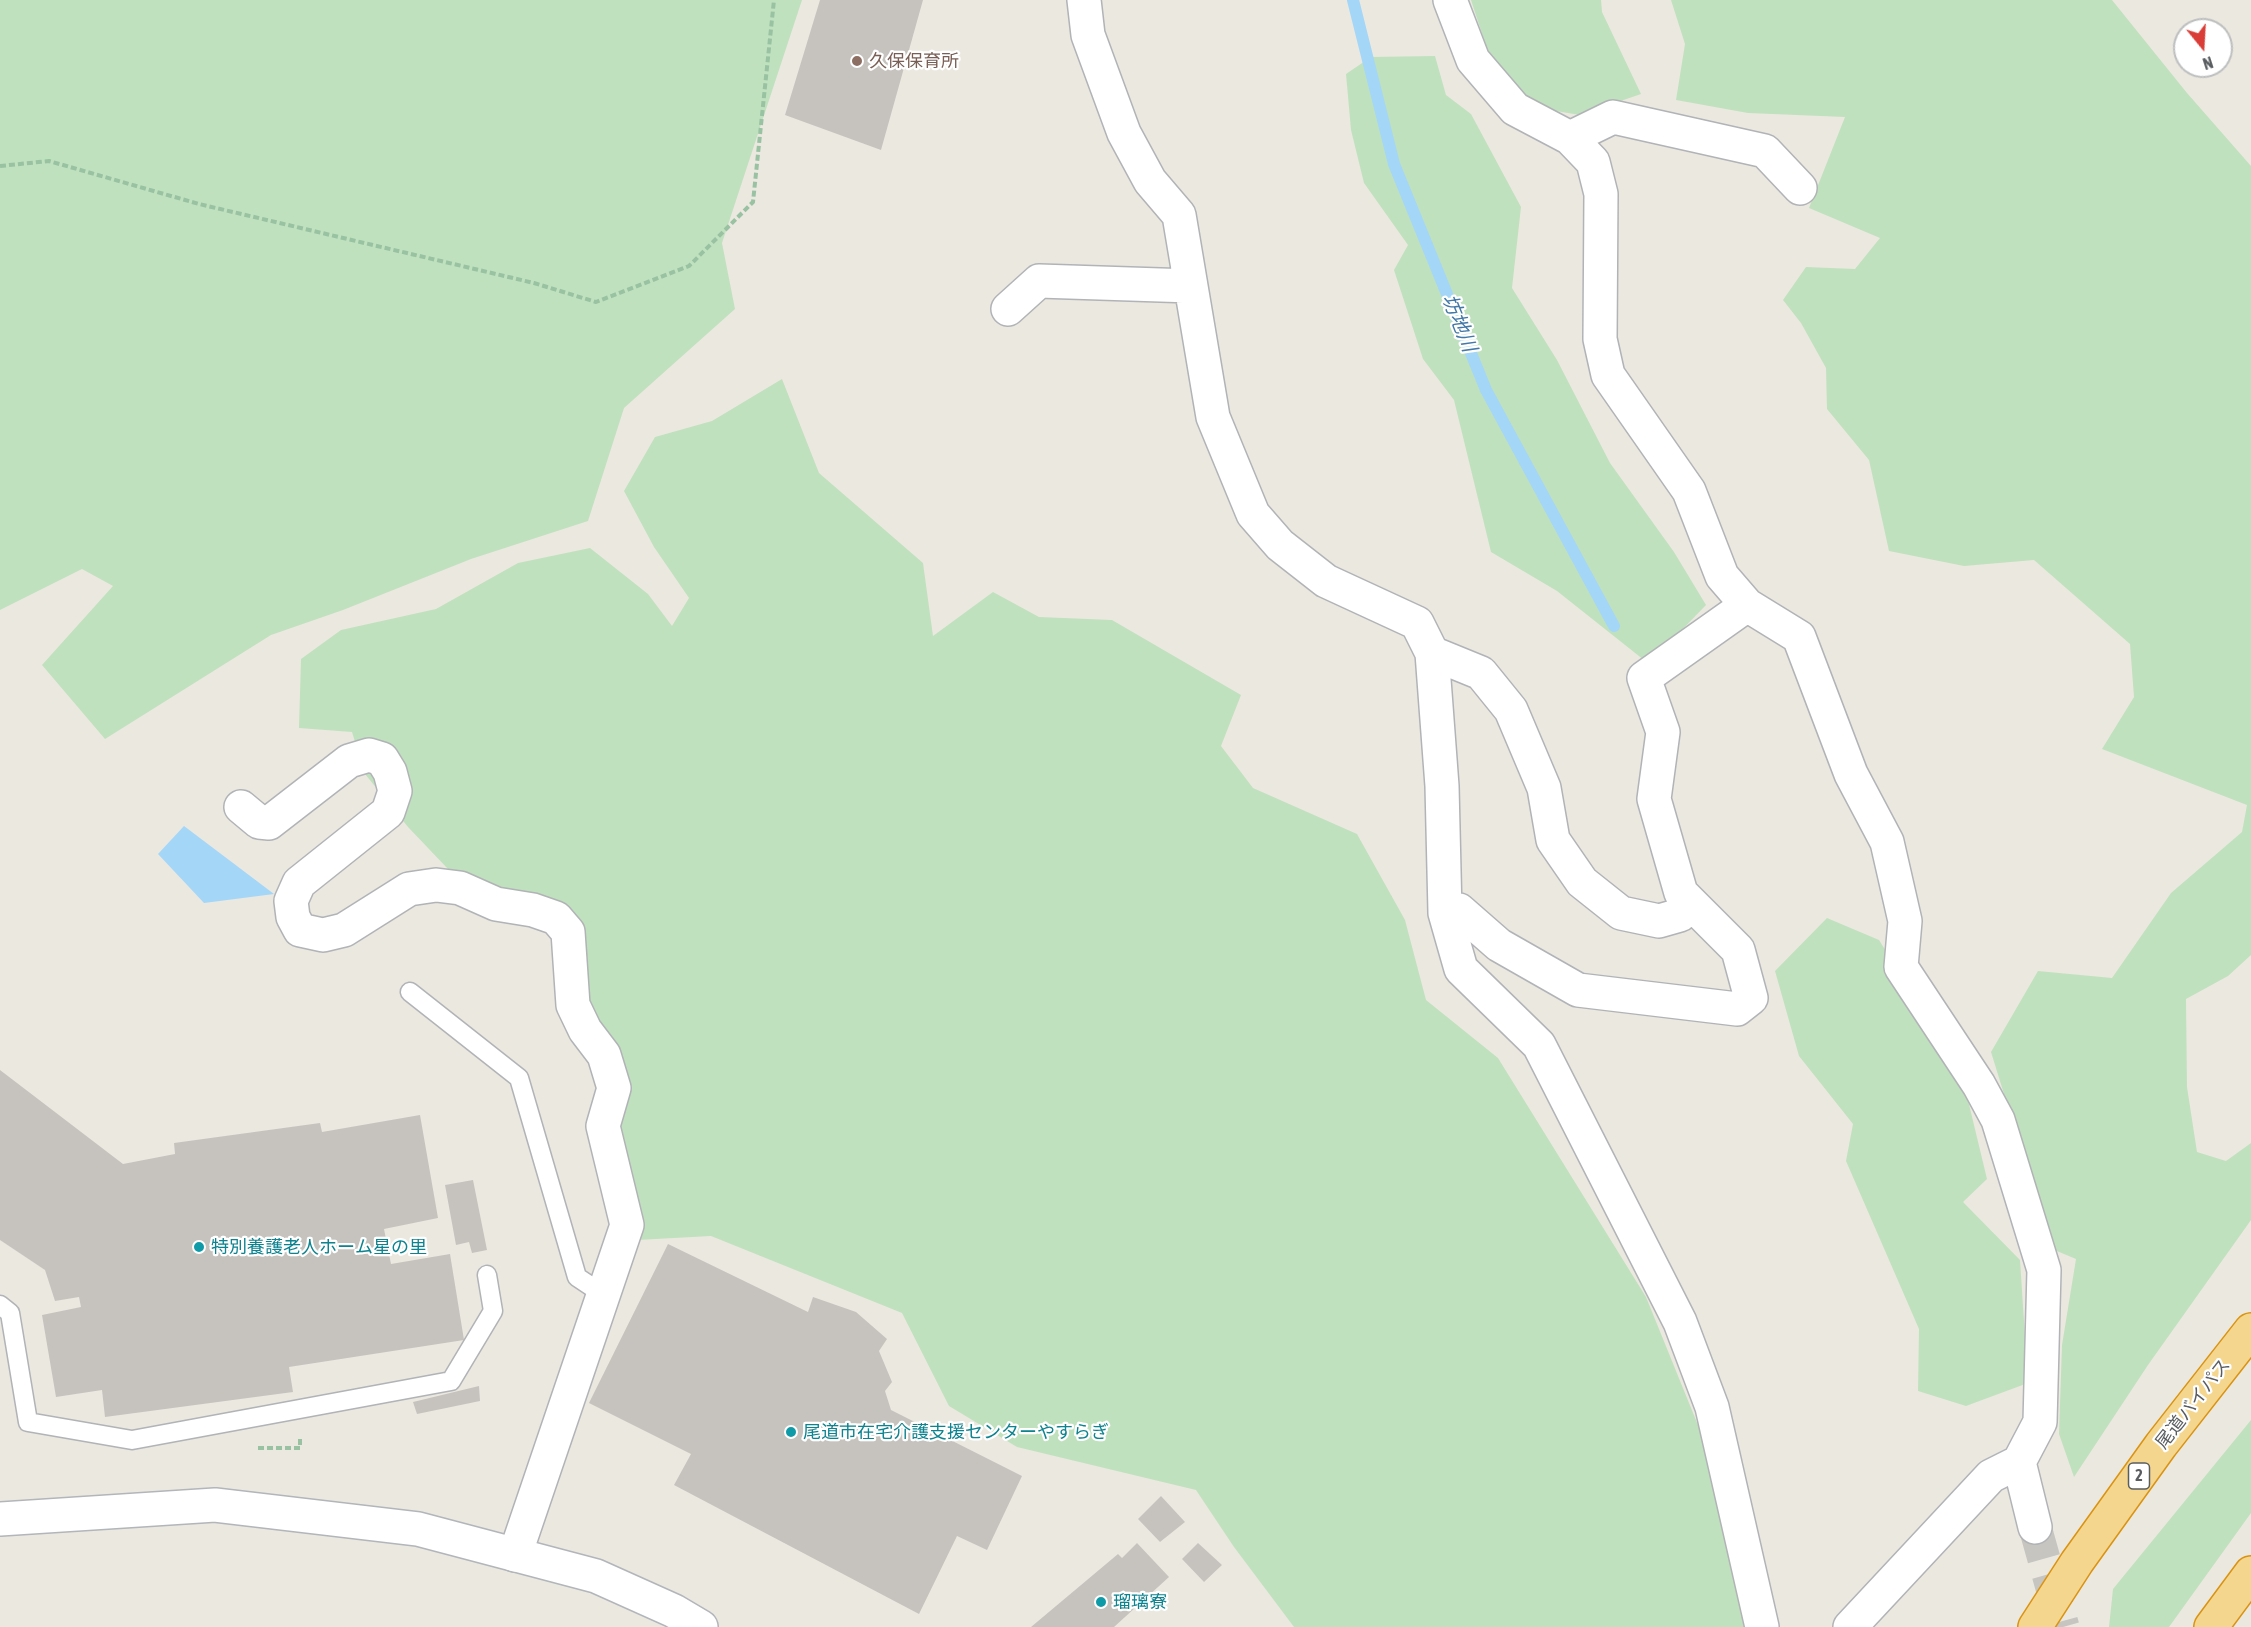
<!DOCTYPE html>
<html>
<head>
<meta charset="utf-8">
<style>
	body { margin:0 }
	#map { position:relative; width:2251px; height:1627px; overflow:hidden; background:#ebe8e0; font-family:"Asap Condensed",sans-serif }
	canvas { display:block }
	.north { position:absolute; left:2173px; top:18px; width:60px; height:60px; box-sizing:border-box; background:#fff; border:2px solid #bdbebf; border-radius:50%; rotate:162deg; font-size:16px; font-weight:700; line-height:24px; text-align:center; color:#595d60 }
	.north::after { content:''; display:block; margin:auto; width:21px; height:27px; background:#da3d37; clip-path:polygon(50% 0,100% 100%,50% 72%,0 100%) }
</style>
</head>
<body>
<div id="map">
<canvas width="2251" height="1627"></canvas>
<div class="north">N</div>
</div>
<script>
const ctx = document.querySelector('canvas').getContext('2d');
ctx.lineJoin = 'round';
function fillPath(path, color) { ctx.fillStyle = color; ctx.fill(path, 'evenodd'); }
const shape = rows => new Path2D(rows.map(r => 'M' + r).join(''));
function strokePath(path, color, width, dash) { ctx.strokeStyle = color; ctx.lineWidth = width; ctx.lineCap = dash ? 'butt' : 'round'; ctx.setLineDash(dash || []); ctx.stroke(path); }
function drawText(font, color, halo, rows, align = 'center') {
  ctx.font = font + ' "Asap Condensed","Noto Sans JP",sans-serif'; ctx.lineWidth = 4.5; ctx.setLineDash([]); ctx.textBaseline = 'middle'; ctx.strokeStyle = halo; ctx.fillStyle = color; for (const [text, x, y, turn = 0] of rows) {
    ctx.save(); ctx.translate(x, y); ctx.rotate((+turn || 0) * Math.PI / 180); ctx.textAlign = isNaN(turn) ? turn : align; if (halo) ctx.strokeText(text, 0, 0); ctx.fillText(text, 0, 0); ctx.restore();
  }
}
fillPath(shape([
	[0,0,802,0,722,243,735,309,624,408,588,521,471,559,343,610,271,635,105,739,42,665,113,586,82,569,0,610],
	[1471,0,1601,0,1602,12,1641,94,1580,115,1532,107,1487,49],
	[1671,0,2112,0,2187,93,2251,166,2251,955,2228,976,2186,999,2187,1087,2197,1152,2226,1161,2251,1143,2251,1220,2148,1365,2074,1477,2059,1434,2062,1345,2076,1259,2052,1249,1991,1052,2038,971,2112,978,2171,893,2242,832,2247,805,2102,749,2134,697,2130,644,2034,560,1964,566,1889,551,1869,460,1827,409,1826,368,1801,323,1783,300,1806,267,1855,269,1880,238,1809,208,1845,117,1748,113,1676,100,1685,44],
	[1435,56,1446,95,1471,114,1521,207,1512,288,1557,360,1610,463,1674,552,1706,605,1649,664,1557,591,1491,552,1454,400,1423,359,1394,270,1408,245,1364,183,1351,130,1346,74,1371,57],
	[782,379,819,473,923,563,933,636,993,592,1039,617,1112,620,1241,695,1221,746,1253,788,1357,834,1405,920,1426,1000,1498,1058,1646,1297,1702,1435,1744,1627,1294,1627,1234,1547,1196,1490,1017,1447,949,1406,902,1313,711,1236,637,1240,565,936,468,890,408,827,365,774,352,732,299,728,301,659,341,630,436,609,518,563,590,548,648,594,672,626,689,598,654,547,624,491,655,437,712,421],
	[1827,918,1879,940,1961,1071,1987,1179,1963,1202,2020,1260,2028,1383,1966,1406,1918,1391,1919,1329,1846,1161,1853,1124,1799,1056,1775,971],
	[2251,1420,2251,1513,2169,1627,2109,1627,2113,1589]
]), '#c0e1be');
fillPath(shape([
	[184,826,274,894,204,903,158,854]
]), '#a4d6f8');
strokePath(shape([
	[1353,0,1394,164,1486,390,1614,626]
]), '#a4d6f8', 12);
fillPath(shape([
	[820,0,923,0,881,150,785,115],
	[0,1070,123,1164,175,1154,174,1143,320,1123,322,1132,420,1115,438,1218,384,1229,391,1264,450,1254,464,1340,289,1367,293,1392,105,1417,102,1390,56,1397,42,1315,81,1307,79,1297,55,1301,45,1270,0,1240],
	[473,1180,487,1250,472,1253,469,1242,456,1245,445,1185],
	[668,1244,808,1312,813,1297,856,1312,887,1339,879,1351,892,1382,885,1391,891,1410,1022,1476,987,1550,957,1536,919,1614,674,1485,691,1454,589,1403],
	[479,1386,480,1401,417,1414,413,1402],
	[1161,1496,1185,1522,1160,1542,1138,1519],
	[1137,1543,1169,1577,1114,1627,1031,1627,1118,1554,1122,1558],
	[1198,1543,1222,1565,1204,1582,1182,1559]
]), '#c6c3be');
strokePath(shape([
	[2035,1527,2063,1627]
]), '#c6c5c0', 33, [33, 16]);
const lane = shape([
	[410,992,519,1078,577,1277,604,1295],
	[0,1305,10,1313,28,1422,132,1440,451,1381,493,1311,487,1275]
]);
const street = shape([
	[1084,0,1088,35,1124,133,1150,181,1179,215,1213,417,1253,514,1280,545,1326,581,1417,623,1432,653,1442,786,1445,913,1461,969,1539,1045,1680,1322,1712,1407,1762,1627],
	[1450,0,1473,60,1515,109,1570,138,1593,162,1601,194,1600,339,1608,375,1689,491,1722,576,1747,605,1799,637,1851,774,1887,842,1905,921,1901,967,1979,1085,1998,1120,2044,1270,2040,1422,2019,1462,2035,1527],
	[1570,138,1613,117,1765,151,1800,188],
	[1008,309,1039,281,1191,286],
	[1432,653,1481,673,1511,710,1544,788,1553,840,1582,882,1621,913,1659,921,1680,915,1691,903],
	[241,807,259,822,269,823,349,761,369,755,382,759,390,772,395,791,388,812,299,883,291,901,293,917,300,930,323,935,344,930,409,889,436,885,460,888,496,904,533,910,556,918,568,932,573,1005,585,1030,604,1055,614,1088,603,1126,627,1225,515,1555],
	[1445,913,1459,910,1499,945,1578,990,1737,1009,1751,998,1738,950,1681,893,1654,799,1663,732,1644,678,1747,605],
	[1850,1627,1991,1476,2019,1462]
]);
const secondary = shape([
	[0,1519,215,1505,418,1529,596,1576,674,1611,701,1627]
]);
const highway = shape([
	[2035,1627,2077,1562,2161,1445,2251,1330],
	[2211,1627,2251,1573]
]);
strokePath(lane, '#b1b3b7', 21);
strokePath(street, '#b1b3b7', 36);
strokePath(secondary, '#b2b5ba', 36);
strokePath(highway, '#da9311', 36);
strokePath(shape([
	[0,166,49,161,199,204,534,283,596,302,689,266,753,202,774,0],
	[258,1448,300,1448,300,1437]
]), '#98c2a2', 4, [6, 3]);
strokePath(lane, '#fff', 18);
strokePath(street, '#fff', 33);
strokePath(secondary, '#fff', 33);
strokePath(highway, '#f4d68e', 33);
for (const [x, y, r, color] of [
	[857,61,6,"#8d6e63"],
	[199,1247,6,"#0f9aa8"],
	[791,1432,6,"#0f9aa8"],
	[1101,1602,6,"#0f9aa8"]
]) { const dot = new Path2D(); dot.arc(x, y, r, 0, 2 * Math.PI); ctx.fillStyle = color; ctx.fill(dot); strokePath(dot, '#fff', 2); }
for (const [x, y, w] of [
	[2139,1476,21]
]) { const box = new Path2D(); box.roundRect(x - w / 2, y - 13, w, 26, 4.5); ctx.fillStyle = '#fff'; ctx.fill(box); strokePath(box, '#595d60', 1.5); }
drawText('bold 16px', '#595d60', null, [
	["2",2139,1476]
]);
drawText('18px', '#785e54', '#fff', [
	["久保保育所",869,61]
], 'left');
drawText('18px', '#0d838f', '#fff', [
	["特別養護老人ホーム星の里",211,1247],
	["尾道市在宅介護支援センターやすらぎ",803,1432],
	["瑠璃寮",1113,1602]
], 'left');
drawText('18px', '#595d60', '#fff', [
	["尾道バイパス",2193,1404,-52]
]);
drawText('italic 20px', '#4378a7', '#fff', [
	["坊地川",1459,323,68]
]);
</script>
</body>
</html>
